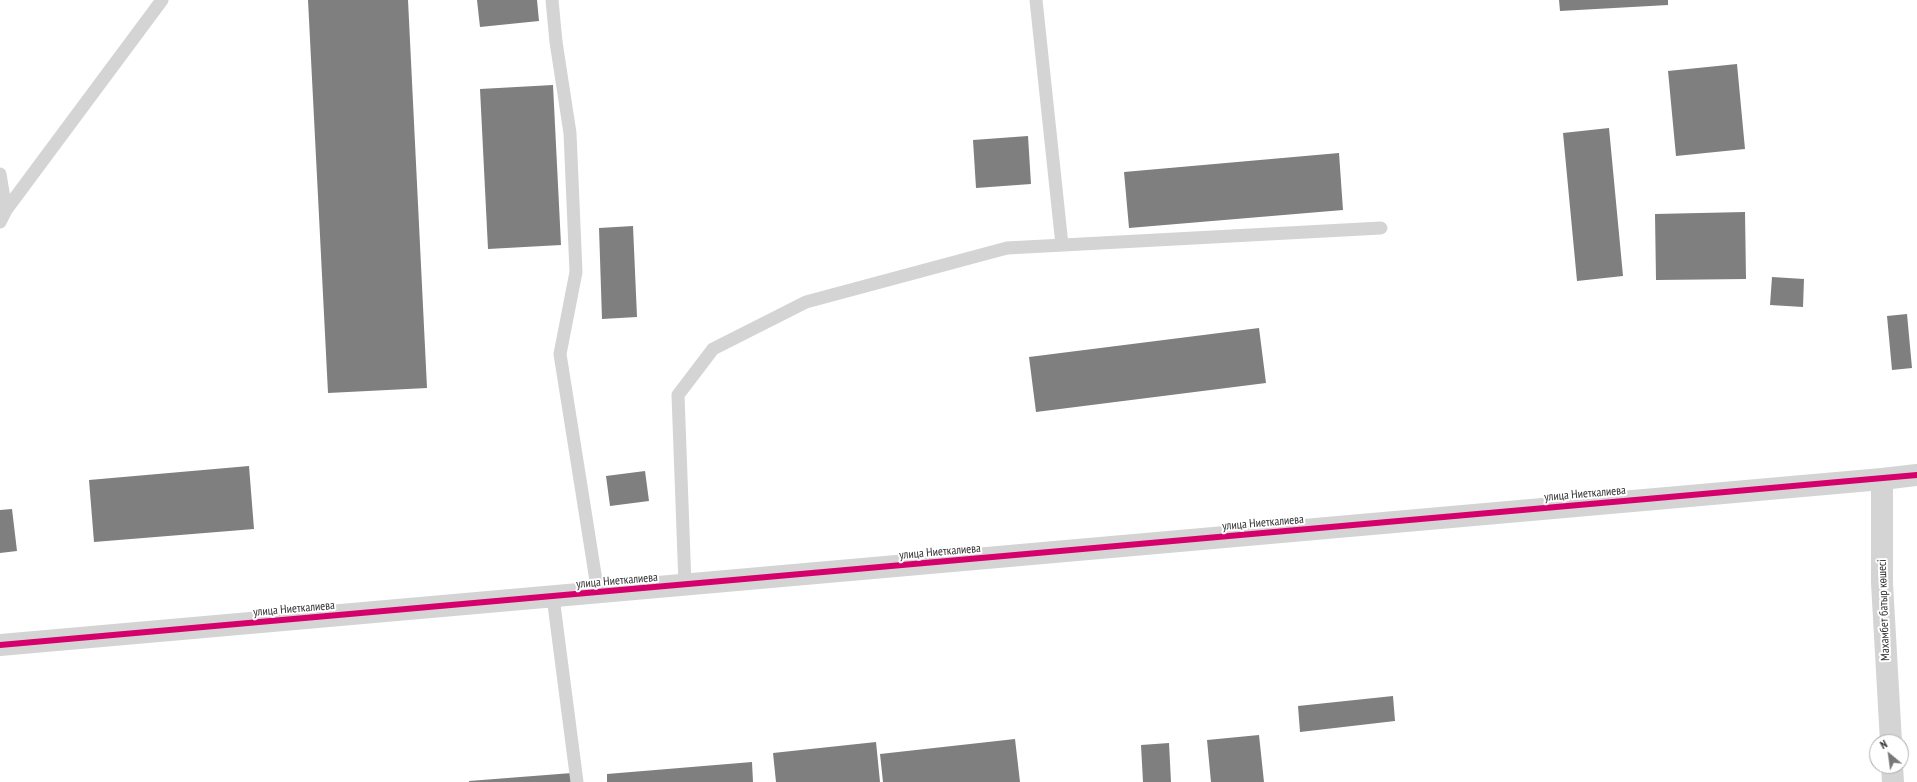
<!DOCTYPE html>
<html>
<head>
<meta charset="utf-8">
<style>
	body { margin:0 }
	#map { position:relative; width:1917px; height:782px; overflow:hidden; background:#fff; font-family:"PT Sans Narrow",sans-serif }
	canvas { display:block }
	.north { position:absolute; left:1869px; top:734px; width:40px; height:40px; box-sizing:border-box; background:#fff; border:1px solid #acacac; border-radius:50%; rotate:331deg; font-size:11px; font-weight:700; line-height:16px; text-align:center; color:#2f2f2f }
	.north::after { content:''; display:block; margin:auto; width:14px; height:18px; background:#787878; clip-path:polygon(50% 0,100% 100%,50% 72%,0 100%) }
</style>
</head>
<body>
<div id="map">
<canvas width="1917" height="782"></canvas>
<div class="north">N</div>
</div>
<script>
const ctx = document.querySelector('canvas').getContext('2d');
ctx.lineJoin = 'round';
function fillPath(path, color) { ctx.fillStyle = color; ctx.fill(path, 'evenodd'); }
const shape = rows => new Path2D(rows.map(r => 'M' + r).join(''));
function strokePath(path, color, width, dash) { ctx.strokeStyle = color; ctx.lineWidth = width; ctx.lineCap = dash ? 'butt' : 'round'; ctx.setLineDash(dash || []); ctx.stroke(path); }
function drawText(font, color, halo, rows, align = 'center') {
  ctx.font = font + ' "PT Sans Narrow",sans-serif'; ctx.lineWidth = 4; ctx.setLineDash([]); ctx.textBaseline = 'middle'; ctx.strokeStyle = halo; ctx.fillStyle = color; for (const [text, x, y, turn = 0] of rows) {
    ctx.save(); ctx.translate(x, y); ctx.rotate((+turn || 0) * Math.PI / 180); ctx.textAlign = isNaN(turn) ? turn : align; if (halo) ctx.strokeText(text, 0, 0); ctx.fillText(text, 0, 0); ctx.restore();
  }
}
fillPath(shape([
	[308,0,408,0,427,388,328,393],
	[477,0,537,0,539,21,480,27],
	[1559,0,1668,0,1668,5,1560,11],
	[1737,64,1745,149,1676,156,1668,71],
	[553,85,561,245,488,249,480,89],
	[1609,128,1623,276,1577,281,1563,133],
	[1028,136,1031,184,976,188,973,140],
	[1339,153,1343,210,1129,228,1124,172],
	[1745,212,1746,279,1656,280,1655,214],
	[633,226,637,317,602,319,599,228],
	[1772,277,1804,279,1803,307,1770,305],
	[1907,314,1912,368,1892,370,1887,316],
	[1259,328,1266,383,1036,412,1029,357],
	[249,466,254,529,94,542,89,480],
	[645,471,649,501,610,506,606,476],
	[12,509,17,551,0,553,0,510],
	[1393,696,1395,721,1300,732,1298,706],
	[1259,735,1264,782,1211,782,1207,740],
	[1015,739,1020,782,883,782,880,754],
	[876,742,880,782,776,782,773,753],
	[1169,743,1171,782,1143,782,1141,745],
	[752,762,753,782,607,782,607,774],
	[572,773,573,782,469,782,469,781]
]), '#7f7f7f');
strokePath(shape([
	[552,0,556,42,570,133,576,272,560,354,598,593],
	[1036,0,1062,245],
	[0,174,6,210,0,222],
	[6,210,162,0],
	[685,585,678,395,713,349,806,302,1007,248,1381,228],
	[553,597,577,782]
]), '#d4d4d4', 13);
strokePath(shape([
	[0,645,1882,479]
]), '#d4d4d4', 22);
strokePath(shape([
	[1891,742,1882,583,1882,479,1917,475],
	[1892,766,1893,782]
]), '#d4d4d4', 22);
strokePath(shape([
	[0,645,1917,475]
]), '#d6006c', 6);
drawText('12px', '#2f2f2f', '#fff', [
	["улица Ниеткалиева",1585,494,-5],
	["улица Ниеткалиева",1263,523,-5],
	["улица Ниеткалиева",940,552,-5],
	["улица Ниеткалиева",617,581,-5],
	["улица Ниеткалиева",294,609,-5],
	["Махамбет батыр көшесі",1884,610,-92]
]);
</script>
</body>
</html>
